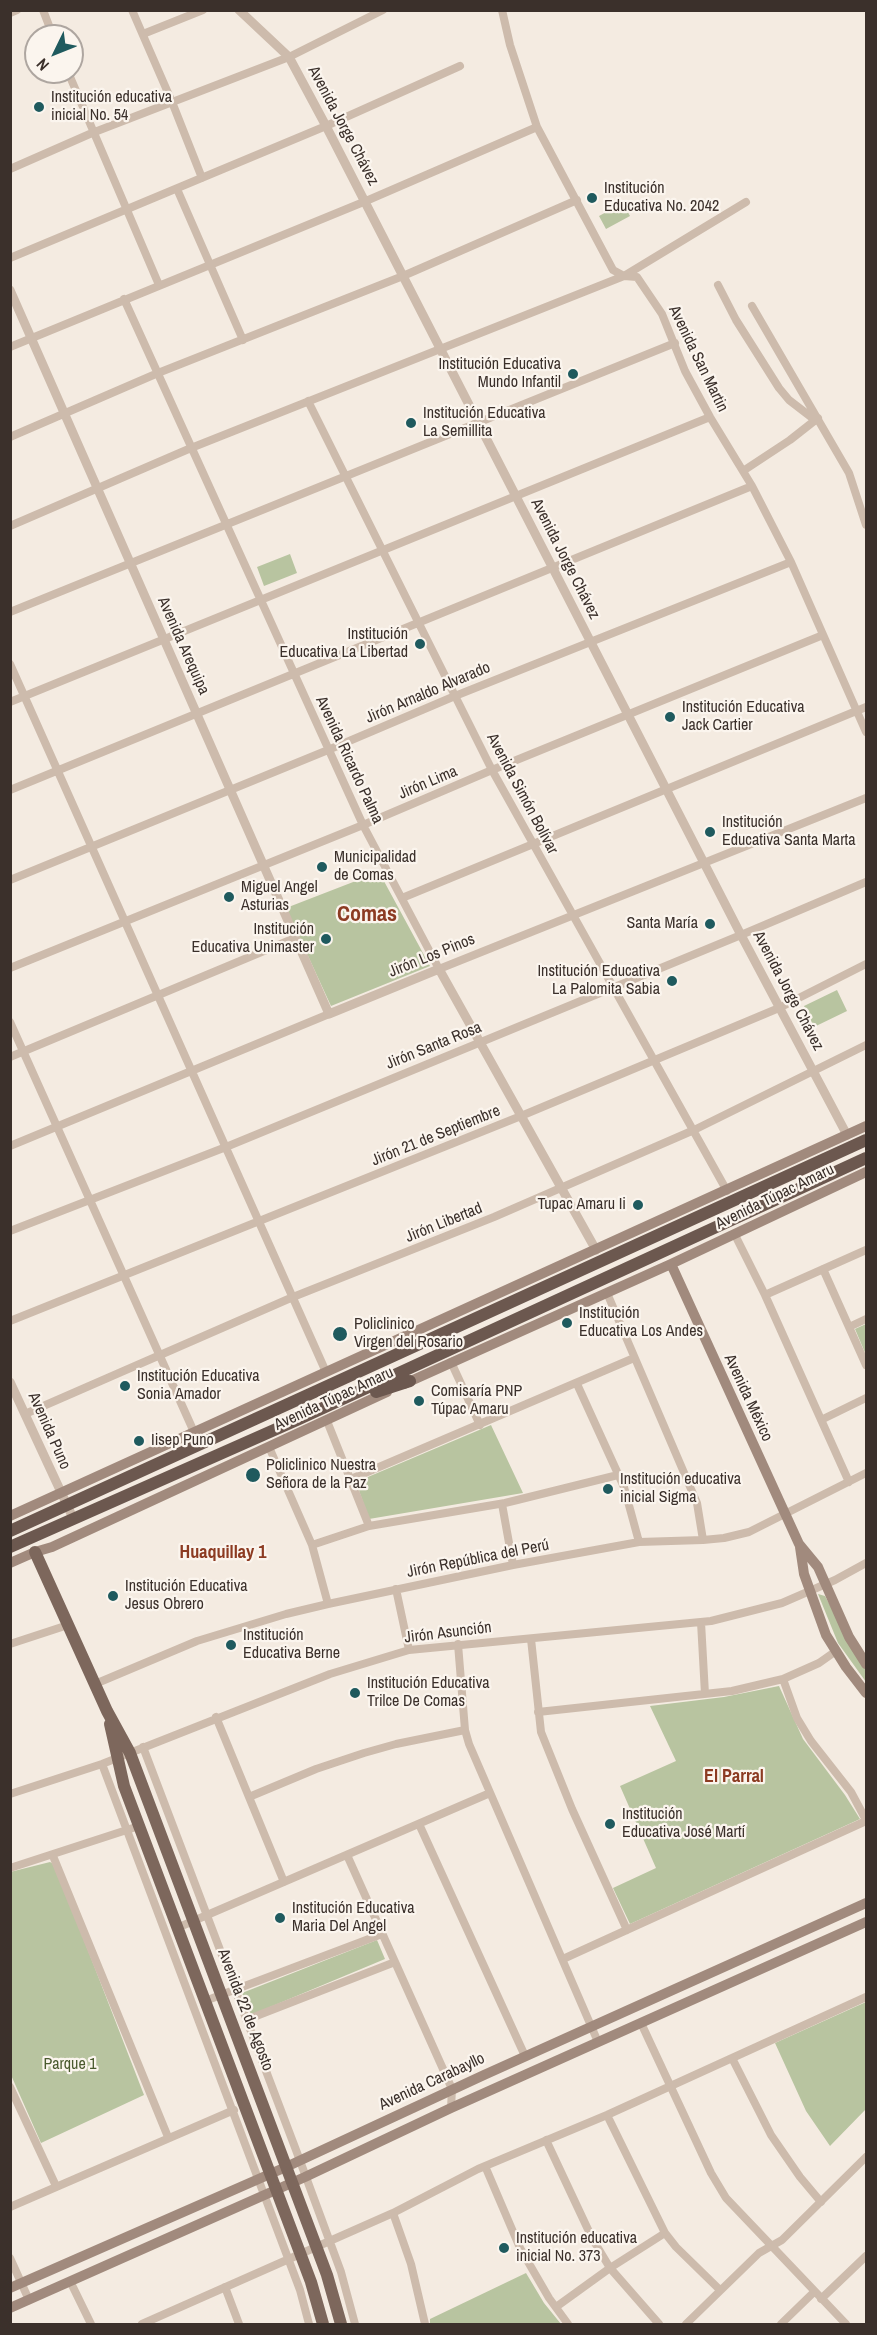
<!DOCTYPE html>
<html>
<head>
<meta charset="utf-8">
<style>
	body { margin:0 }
	#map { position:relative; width:877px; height:2335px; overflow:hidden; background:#f4ebe1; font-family:"Archivo Narrow",sans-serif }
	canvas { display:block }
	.frame { position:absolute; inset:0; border:12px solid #3b302b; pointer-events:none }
	.north { position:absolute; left:24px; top:24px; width:60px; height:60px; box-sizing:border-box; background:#fbf5ee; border:2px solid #aea6a0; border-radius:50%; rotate:227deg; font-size:16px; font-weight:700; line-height:24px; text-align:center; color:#3b302b }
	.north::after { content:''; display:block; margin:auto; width:21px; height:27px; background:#1f5a5e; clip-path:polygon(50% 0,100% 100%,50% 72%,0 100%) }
</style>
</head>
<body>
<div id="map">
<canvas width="877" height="2335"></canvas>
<div class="frame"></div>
<div class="north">N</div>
</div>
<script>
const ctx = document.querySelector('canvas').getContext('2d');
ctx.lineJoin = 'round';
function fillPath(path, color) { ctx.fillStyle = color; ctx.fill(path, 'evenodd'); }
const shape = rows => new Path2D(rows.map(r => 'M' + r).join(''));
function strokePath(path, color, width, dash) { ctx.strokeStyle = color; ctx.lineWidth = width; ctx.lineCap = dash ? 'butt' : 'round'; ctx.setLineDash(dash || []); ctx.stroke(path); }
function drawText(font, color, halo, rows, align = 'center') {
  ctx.font = font + ' "Archivo Narrow",sans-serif'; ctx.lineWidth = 4.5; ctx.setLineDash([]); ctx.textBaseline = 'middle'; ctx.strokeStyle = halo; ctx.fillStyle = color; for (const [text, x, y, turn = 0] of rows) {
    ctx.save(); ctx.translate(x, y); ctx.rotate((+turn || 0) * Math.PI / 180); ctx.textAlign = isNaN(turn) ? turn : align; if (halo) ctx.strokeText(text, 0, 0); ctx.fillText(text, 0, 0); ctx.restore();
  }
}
fillPath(shape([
	[623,203,630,216,606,229,599,216],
	[290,554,297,573,264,586,257,567],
	[379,872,430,966,331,1006,286,908],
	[837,990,847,1011,814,1027,804,1006],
	[866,1324,866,1355,855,1329],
	[491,1425,523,1493,369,1519,356,1482],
	[818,1594,825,1596,857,1655,866,1669,866,1682,838,1643],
	[779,1686,803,1739,845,1795,860,1819,630,1924,613,1888,656,1868,620,1786,676,1761,650,1706,724,1697],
	[50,1862,55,1865,144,2095,41,2143,11,2075,10,1872],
	[377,1940,385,1959,251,2015,242,1993],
	[866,2002,866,2109,830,2146,806,2111,775,2043],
	[526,2273,544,2303,561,2324,430,2324,430,2319]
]), '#b8c4a0');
strokePath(shape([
	[43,10,53,36],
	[132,10,172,102,202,178],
	[502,10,510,45,537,127,613,270,624,276,637,277,662,314,685,371,710,417,752,486,791,562,866,732],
	[10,13,17,10],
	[143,34,203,10],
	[68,72,159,285],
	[10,169,92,133,289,57,383,10],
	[177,189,243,340],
	[10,258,326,126,460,66],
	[718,285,736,320,779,388,789,400,815,420],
	[124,299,363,825,439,969,866,798],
	[752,306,849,473,866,525],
	[10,347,366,201,537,127],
	[308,401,492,770,727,1191],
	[10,437,158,373,403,276,577,200],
	[743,471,790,440,818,418],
	[10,526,191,448,624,276,746,202],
	[10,612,675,343],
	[10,664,326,1372],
	[10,702,710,417],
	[10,790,752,486],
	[10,880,328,750,455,696,791,562],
	[402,898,866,707],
	[10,968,363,825,492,770,823,635],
	[10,1022,194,1432],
	[10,1057,295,938],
	[10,1146,329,1014],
	[10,1231,226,1147,741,935,866,882],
	[735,1235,765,1295,849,1482],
	[823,1269,866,1365],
	[607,1293,697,1503,703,1540],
	[765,1295,866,1250],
	[10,1321,521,1116,779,1008,866,964],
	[849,1327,866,1319],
	[451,1362,480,1425],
	[577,1384,624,1487,639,1542],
	[25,1414,293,1297,494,1217,694,1130,866,1045],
	[821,1420,866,1398],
	[327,1421,369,1526],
	[269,1447,312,1545,328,1604],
	[351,1479,634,1358],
	[502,1504,513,1565],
	[312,1545,369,1526,505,1503,618,1475],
	[396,1589,409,1650],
	[701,1622,705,1694],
	[531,1639,541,1732,572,1809,627,1930],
	[10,1644,68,1625],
	[458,1644,465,1730,469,1744,598,2042],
	[783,1679,797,1718,811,1741,851,1792,866,1820],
	[95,1684,197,1641,286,1614,328,1604,513,1565,639,1542,703,1540,724,1538,749,1532,866,1473],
	[538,1712,732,1691,783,1679,819,1663,836,1651],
	[216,1717,284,1882],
	[143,1747,296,2150,341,2272,355,2324],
	[102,1764,300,2290,309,2324],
	[10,1794,102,1764,330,1674,409,1650,711,1621,782,1603,835,1580,866,1563],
	[249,1797,316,1769,364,1753,396,1744,465,1730],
	[419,1824,525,2056],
	[347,1855,452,2089,451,2108],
	[53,1856,168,2137],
	[10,1868,139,1826],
	[177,1928,490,1793],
	[563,1959,866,1821],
	[205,2001,382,1934],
	[246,2020,395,1962],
	[641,2023,711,2173,726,2198,846,2324],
	[732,2058,771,2135,800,2177,821,2202],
	[10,2087,56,2186],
	[607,2115,665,2233,676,2247,720,2290],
	[546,2140,592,2238,610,2268,659,2324],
	[485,2166,520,2248,549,2298,568,2324],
	[10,2207,234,2110],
	[393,2213,411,2264,425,2324],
	[10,2258,29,2300],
	[70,2281,91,2324],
	[225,2287,239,2324],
	[821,2299,866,2256],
	[556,2307,610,2268,665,2233],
	[142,2324,393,2213,478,2169,607,2115,866,1997],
	[686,2324,759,2253,782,2240,866,2157],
	[781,2324,814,2292]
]), '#cdbbac', 8);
strokePath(shape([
	[239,10,289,57,326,126,741,935,847,1135],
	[10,290,329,1014,439,969,596,1250],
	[10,1382,73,1518]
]), '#cdbbac', 9);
strokePath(shape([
	[671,1264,799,1544,818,1567,849,1637,866,1664],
	[404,1384,671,1264,866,1172],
	[10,1516,866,1126],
	[800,1547,804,1574,826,1635,846,1667,866,1693],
	[10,1563,35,1552,52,1547,387,1392],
	[10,2288,286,2167,484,2075,866,1903],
	[10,2308,305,2177,451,2108,866,1922]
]), '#a18a7d', 10);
strokePath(shape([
	[35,1552,107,1711,130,1753,327,2275,341,2324],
	[110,1724,124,1786,311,2282,323,2324]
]), '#7d675c', 12);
strokePath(shape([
	[376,1392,410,1381],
	[10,1531,866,1140],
	[10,1547,299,1419,866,1158]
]), '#6c584f', 12);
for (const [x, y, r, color] of [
	[39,107,6,"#1f5a5e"],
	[592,198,6,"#1f5a5e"],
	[573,374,6,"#1f5a5e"],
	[411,423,6,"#1f5a5e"],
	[420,644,6,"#1f5a5e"],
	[670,717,6,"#1f5a5e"],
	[710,832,6,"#1f5a5e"],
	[322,867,6,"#1f5a5e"],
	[229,897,6,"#1f5a5e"],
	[710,924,6,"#1f5a5e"],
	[326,939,6,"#1f5a5e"],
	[672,981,6,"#1f5a5e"],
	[638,1205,6,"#1f5a5e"],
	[567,1323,6,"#1f5a5e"],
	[340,1334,8,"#1f5a5e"],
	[125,1386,6,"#1f5a5e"],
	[419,1401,6,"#1f5a5e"],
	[139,1441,6,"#1f5a5e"],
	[253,1475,8,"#1f5a5e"],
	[608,1489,6,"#1f5a5e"],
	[113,1596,6,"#1f5a5e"],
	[231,1645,6,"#1f5a5e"],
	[355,1693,6,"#1f5a5e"],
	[610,1824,6,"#1f5a5e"],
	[280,1918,6,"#1f5a5e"],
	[504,2248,6,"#1f5a5e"]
]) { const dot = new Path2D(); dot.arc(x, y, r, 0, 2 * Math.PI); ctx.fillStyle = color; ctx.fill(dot); strokePath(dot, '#fbf5ee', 2); }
drawText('16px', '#3b302b', '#fbf5ee', [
	["Institución educativa",51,98],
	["inicial No. 54",51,116],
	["Institución",604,189],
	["Educativa No. 2042",604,207],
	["Institución Educativa",561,365,"right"],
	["Mundo Infantil",561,383,"right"],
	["Institución Educativa",423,414],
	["La Semillita",423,432],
	["Institución",408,635,"right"],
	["Educativa La Libertad",408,653,"right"],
	["Institución Educativa",682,708],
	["Jack Cartier",682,726],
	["Institución",722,823],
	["Educativa Santa Marta",722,841],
	["Municipalidad",334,858],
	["de Comas",334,876],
	["Miguel Angel",241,888],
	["Asturias",241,906],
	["Santa María",698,924,"right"],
	["Institución",314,930,"right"],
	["Educativa Unimaster",314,948,"right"],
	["Institución Educativa",660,972,"right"],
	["La Palomita Sabia",660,990,"right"],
	["Tupac Amaru Ii",626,1205,"right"],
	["Institución",579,1314],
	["Educativa Los Andes",579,1332],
	["Policlinico",354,1325],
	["Virgen del Rosario",354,1343],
	["Institución Educativa",137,1377],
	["Sonia Amador",137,1395],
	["Comisaría PNP",431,1392],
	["Túpac Amaru",431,1410],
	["Iisep Puno",151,1441],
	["Policlinico Nuestra",266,1466],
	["Señora de la Paz",266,1484],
	["Institución educativa",620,1480],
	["inicial Sigma",620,1498],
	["Institución Educativa",125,1587],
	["Jesus Obrero",125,1605],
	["Institución",243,1636],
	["Educativa Berne",243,1654],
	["Institución Educativa",367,1684],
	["Trilce De Comas",367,1702],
	["Institución",622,1815],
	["Educativa José Martí",622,1833],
	["Institución Educativa",292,1909],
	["Maria Del Angel",292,1927],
	["Institución educativa",516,2239],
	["inicial No. 373",516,2257]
], 'left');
drawText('16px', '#3b302b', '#fbf5ee', [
	["Avenida Jorge Chávez",343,126,62],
	["Avenida San Martin",698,359,64],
	["Avenida Jorge Chávez",565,559,63],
	["Avenida Arequipa",183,646,66],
	["Jirón Arnaldo Alvarado",428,693,-23],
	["Avenida Ricardo Palma",349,760,65],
	["Jirón Lima",428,783,-23],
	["Avenida Simón Bolívar",522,794,62],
	["Jirón Los Pinos",432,956,-22],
	["Avenida Jorge Chávez",788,991,62],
	["Jirón Santa Rosa",434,1046,-22],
	["Jirón 21 de Septiembre",436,1136,-22],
	["Avenida Túpac Amaru",775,1197,-26],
	["Jirón Libertad",444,1223,-22],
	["Avenida México",748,1398,65],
	["Avenida Túpac Amaru",334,1399,-25],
	["Avenida Puno",49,1431,66],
	["Jirón República del Perú",478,1559,-11],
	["Jirón Asunción",448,1633,-7],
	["Avenida 22 de Agosto",245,2010,69],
	["Avenida Carabayllo",432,2082,-25]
]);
drawText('16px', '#4a5a2e', '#fbf5ee', [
	["Parque 1",70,2065]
]);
drawText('bold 18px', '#8c3b22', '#fbf5ee', [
	["Huaquillay 1",223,1553],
	["El Parral",734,1777]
]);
drawText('bold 22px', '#8c3b22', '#fbf5ee', [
	["Comas",367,915]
]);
</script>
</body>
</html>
